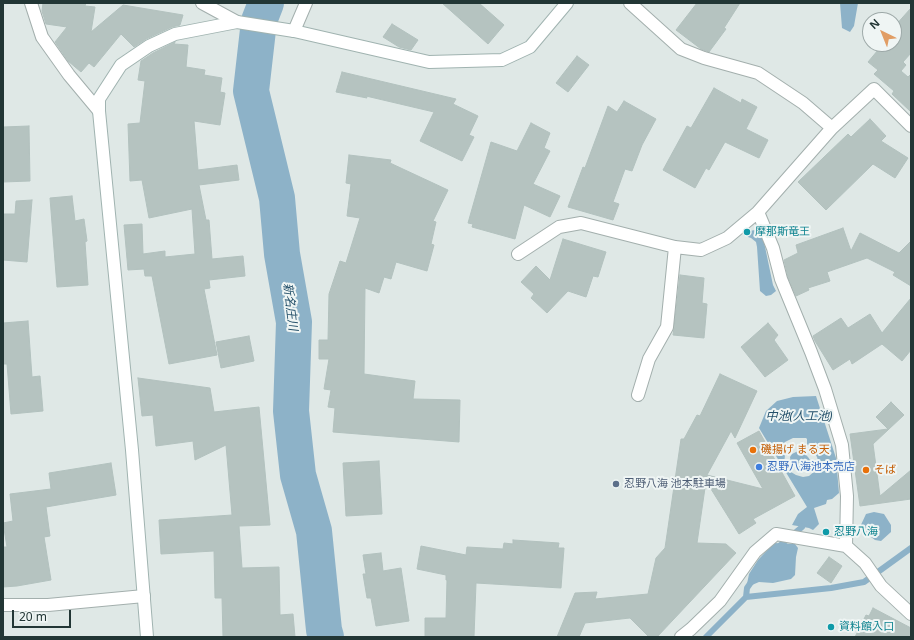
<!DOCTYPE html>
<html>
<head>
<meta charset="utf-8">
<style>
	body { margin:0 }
	#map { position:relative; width:914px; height:640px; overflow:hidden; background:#dfe8e6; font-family:"Noto Sans",sans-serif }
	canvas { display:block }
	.frame { position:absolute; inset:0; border:4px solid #223635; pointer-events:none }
	.north { position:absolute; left:862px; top:12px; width:40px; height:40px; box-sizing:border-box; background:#eff5f4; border:1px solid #9da9a8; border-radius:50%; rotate:317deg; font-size:11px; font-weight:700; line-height:16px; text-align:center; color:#223635 }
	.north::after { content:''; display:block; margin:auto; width:14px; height:18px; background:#e19d64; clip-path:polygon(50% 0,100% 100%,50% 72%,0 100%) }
	.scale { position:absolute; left:12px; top:610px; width:59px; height:18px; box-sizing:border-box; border:2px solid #223635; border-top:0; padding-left:5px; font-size:12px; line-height:14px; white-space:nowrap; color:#223635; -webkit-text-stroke:3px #eff5f4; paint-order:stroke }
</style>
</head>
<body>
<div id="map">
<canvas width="914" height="640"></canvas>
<div class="frame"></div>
<div class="north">N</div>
<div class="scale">20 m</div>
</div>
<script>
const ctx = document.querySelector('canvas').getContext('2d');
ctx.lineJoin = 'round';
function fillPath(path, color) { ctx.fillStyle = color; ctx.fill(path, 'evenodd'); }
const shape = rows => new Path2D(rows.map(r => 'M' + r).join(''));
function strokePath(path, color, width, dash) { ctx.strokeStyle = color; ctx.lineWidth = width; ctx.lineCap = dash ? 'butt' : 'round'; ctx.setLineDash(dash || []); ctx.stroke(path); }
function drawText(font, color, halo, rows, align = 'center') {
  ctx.font = font + ' "Noto Sans","Noto Sans JP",sans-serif'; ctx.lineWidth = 4; ctx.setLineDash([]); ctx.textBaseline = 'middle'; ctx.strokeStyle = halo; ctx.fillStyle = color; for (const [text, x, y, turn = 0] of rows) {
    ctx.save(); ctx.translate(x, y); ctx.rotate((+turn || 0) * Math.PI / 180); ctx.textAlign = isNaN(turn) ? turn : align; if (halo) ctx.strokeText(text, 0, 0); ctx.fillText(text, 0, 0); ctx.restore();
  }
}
fillPath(shape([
	[840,3,858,3,854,26,850,32,842,28],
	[755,230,761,234,764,242,773,285,776,291,771,295,766,296,760,291,757,247,756,242,751,238,748,237,747,235,749,231],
	[816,396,836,458,839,493,832,499,827,500,826,504,814,508,819,524,813,530,809,528,792,525,798,514,807,507,759,428,766,411,777,401,793,397],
	[793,438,806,438,807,439,807,446,812,443,817,448,814,452,817,457,819,464,816,470,809,476,803,477,796,475,791,472,784,464,785,455,780,449,785,442],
	[798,451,804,453,808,457,812,463,809,468,804,471,798,470,793,466,791,463,790,457,792,454],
	[874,512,884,514,891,525,891,532,881,541,875,540,867,534,860,527,866,514],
	[774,543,795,544,798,548,796,557,795,575,791,579,773,583,759,582,752,585,747,584,749,574,758,560]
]), '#8db2c8');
strokePath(shape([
	[777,548,802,527],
	[746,597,747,588,754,578],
	[706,637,746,597,831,588,864,582,911,548]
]), '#8db2c8', 6);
strokePath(shape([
	[266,3,259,21,251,91,277,198,282,254,294,322,291,411,298,475,314,531,324,630,326,637]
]), '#8db2c8', 36);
const building = shape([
	[43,3,86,3,85,6,95,7,91,32,123,5,183,15,180,25,172,27,146,39,134,47,121,34,94,67,89,63,81,72,68,61,55,42,67,27,46,24,42,11,43,3],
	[442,3,479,3,504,25,488,44,442,3],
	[697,3,740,3,724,28,726,29,709,52,701,49,676,30,697,3],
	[911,8,911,53,903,62,906,65,901,71,908,77,911,74,911,112,892,94,894,91,874,74,878,70,868,62,883,44,894,44,894,27,911,8],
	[392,24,418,40,411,50,399,47,383,37,392,24],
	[175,42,174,44,188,45,186,67,205,70,204,75,222,78,220,92,225,93,220,125,194,121,198,170,237,165,239,180,199,185,206,220,209,220,212,259,243,256,245,276,209,280,210,288,204,289,217,355,169,364,152,276,145,276,144,269,128,270,124,225,142,224,143,254,165,251,165,257,195,254,192,209,149,218,142,180,130,181,128,124,140,123,145,81,138,80,141,61,153,53,175,42],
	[577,56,589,65,568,92,556,83,577,56],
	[342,72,456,99,453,104,478,116,469,135,474,137,462,161,420,141,434,112,366,96,367,98,336,92,342,72],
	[714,88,741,103,742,99,757,107,746,129,768,140,759,158,725,142,709,170,706,168,695,188,663,170,687,126,691,128,714,88],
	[624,101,656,119,642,145,632,171,625,169,613,202,619,204,613,220,568,207,583,167,585,168,608,106,617,112,624,101],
	[870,119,886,136,881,141,908,158,895,178,873,164,826,210,798,182,848,134,851,137,870,119],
	[531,123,550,133,544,148,550,151,533,184,560,196,550,217,524,205,515,239,472,227,473,224,468,223,491,142,517,151,531,123],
	[29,126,30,181,3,182,3,127,29,126],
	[349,155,391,160,390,163,448,190,433,221,436,222,431,244,434,245,427,271,396,262,391,279,384,277,379,293,365,288,364,374,415,381,413,399,460,400,459,442,333,432,335,408,328,407,331,390,324,389,329,359,319,359,319,340,328,340,329,294,340,261,346,263,360,218,347,216,351,184,346,183,349,155],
	[72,196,75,221,84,219,87,241,85,242,88,285,57,287,50,198,72,196],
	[32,200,27,262,3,260,3,214,15,214,16,201,32,200],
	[843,228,851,251,860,233,899,253,911,241,911,286,893,275,895,272,867,258,827,272,830,281,808,288,809,290,796,296,788,277,784,260,798,253,796,245,843,228],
	[563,239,606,252,598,277,593,276,586,297,568,291,547,313,531,298,534,294,521,282,536,266,550,280,563,239],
	[680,275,704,278,702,303,707,304,704,338,673,335,674,328,680,275],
	[911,298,911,350,902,361,882,344,852,364,850,359,833,370,815,341,813,336,841,318,848,328,870,314,882,333,911,298],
	[28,321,32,377,40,376,43,411,11,414,7,364,3,364,3,323,28,321],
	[768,323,778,335,774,340,788,360,765,377,741,347,768,323],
	[249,336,254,361,221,368,216,342,249,336],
	[720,374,757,391,735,438,731,431,707,475,763,489,737,443,759,431,795,496,753,519,756,523,739,534,706,481,697,543,726,544,736,553,657,637,649,637,630,618,585,623,579,637,557,637,575,593,597,592,595,599,648,594,656,558,665,548,681,439,684,439,697,415,700,416,720,374],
	[138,378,210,388,214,412,259,407,270,525,239,526,242,568,279,567,280,615,293,614,295,637,223,637,222,598,215,598,214,551,161,554,159,520,232,515,226,445,195,460,193,441,156,446,153,415,142,416,138,378],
	[891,402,904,415,873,444,880,496,911,470,911,499,860,506,850,434,888,429,876,417,891,402],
	[379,461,382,514,346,516,343,463,379,461],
	[111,463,116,495,46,507,50,536,44,537,51,580,17,586,3,587,3,547,7,547,3,523,13,521,10,494,51,489,49,473,111,463],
	[513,540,559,543,558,548,564,548,561,588,476,583,474,637,425,637,425,618,446,618,447,580,446,580,446,575,417,569,421,546,466,555,467,547,503,549,504,543,513,544,513,540],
	[381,553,383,571,401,568,409,621,376,626,371,598,367,598,363,574,366,574,363,555,381,553],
	[829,557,842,566,831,583,817,573,829,557],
	[873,608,911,628,911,637,855,637,866,615,869,616,873,608]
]);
fillPath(building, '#b5c3c0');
strokePath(building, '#b2c1be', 1);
const street = shape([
	[31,3,42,37,69,75,99,111],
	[202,3,237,22],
	[630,3,681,49,704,58,758,73,803,103,832,128],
	[294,31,306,3],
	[911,126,874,89,832,128,758,212,773,248,781,279,811,352,825,389,842,445,847,496,846,546,865,563,881,586,911,614],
	[518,254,559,227,581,223,675,247,701,250,727,238,758,212],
	[638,395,649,359,667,327,675,247],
	[3,605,48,605,144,596],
	[681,637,691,629,720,601,755,552,776,534,846,546]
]);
const secondary = shape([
	[147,637,132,450,99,111,99,99,121,65,149,46,175,34,237,22,294,31,429,62,502,60,530,47,567,3]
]);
strokePath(street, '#a3afad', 14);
strokePath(secondary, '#a0b3b0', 14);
strokePath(street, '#fff', 12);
strokePath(secondary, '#fff', 12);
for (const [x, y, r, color] of [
	[747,232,4,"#0f9aa8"],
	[753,450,4,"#e8710a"],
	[759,467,4,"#3f7fe0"],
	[866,470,4,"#e8710a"],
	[616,484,4,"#5c6f8a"],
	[826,532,4,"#0f9aa8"],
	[831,627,4,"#0f9aa8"]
]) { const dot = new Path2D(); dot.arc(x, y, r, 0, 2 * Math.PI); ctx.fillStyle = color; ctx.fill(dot); strokePath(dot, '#eff5f4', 1.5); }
drawText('11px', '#0d838f', '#eff5f4', [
	["摩那斯竜王",755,232],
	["忍野八海",834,532],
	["資料館入口",839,627]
], 'left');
drawText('11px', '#c56008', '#eff5f4', [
	["磯揚げ まる天",761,450],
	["そば",874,470]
], 'left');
drawText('11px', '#366cbe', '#eff5f4', [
	["忍野八海池本売店",767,467]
], 'left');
drawText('11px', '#4e5e75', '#eff5f4', [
	["忍野八海 池本駐車場",624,484]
], 'left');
drawText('italic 12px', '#24506a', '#eff5f4', [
	["新名庄川",290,307,83],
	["中池(人工池)",799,417]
]);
</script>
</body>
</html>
